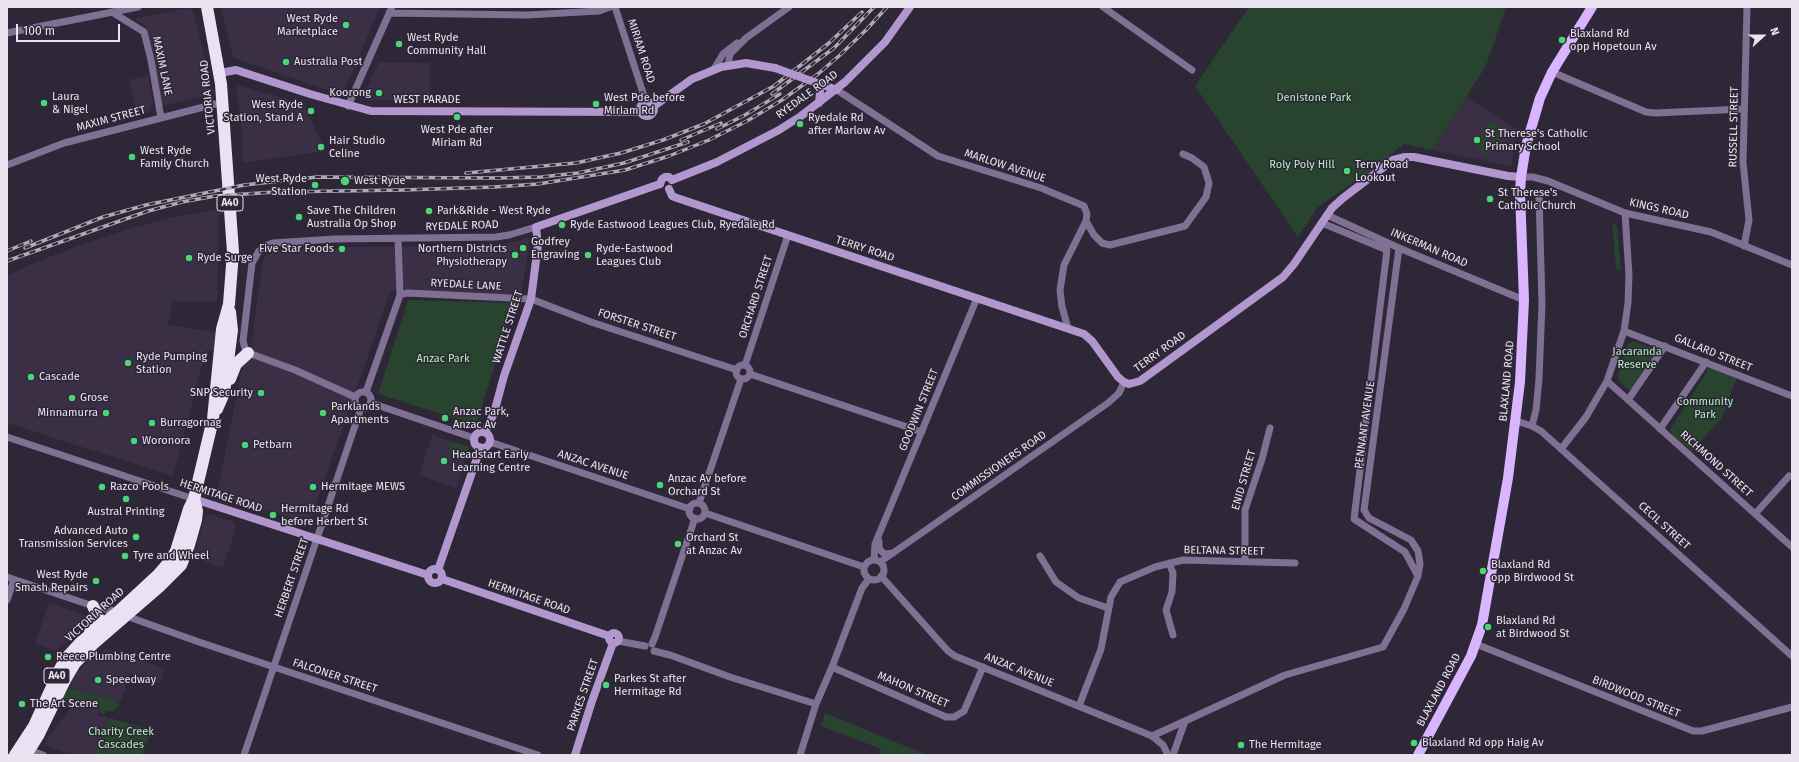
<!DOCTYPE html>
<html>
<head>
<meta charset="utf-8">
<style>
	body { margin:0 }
	#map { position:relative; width:1799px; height:762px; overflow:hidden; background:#2e2737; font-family:"Fira Sans",sans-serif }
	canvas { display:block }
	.frame { position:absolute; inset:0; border:8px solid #e9e4ef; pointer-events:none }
	.north { position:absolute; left:1743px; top:16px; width:40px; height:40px; -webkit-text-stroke:3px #2e2737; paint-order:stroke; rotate:69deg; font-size:11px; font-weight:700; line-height:16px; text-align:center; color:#e9e4ef }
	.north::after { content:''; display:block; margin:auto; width:14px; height:18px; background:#e9e4ef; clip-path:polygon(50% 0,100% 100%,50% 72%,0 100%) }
	.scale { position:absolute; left:16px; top:24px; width:104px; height:18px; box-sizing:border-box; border:2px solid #e9e4ef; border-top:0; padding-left:5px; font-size:12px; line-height:14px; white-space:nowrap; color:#e9e4ef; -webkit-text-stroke:3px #2e2737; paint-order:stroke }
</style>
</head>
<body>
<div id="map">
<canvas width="1799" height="762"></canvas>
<div class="frame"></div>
<div class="north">N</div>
<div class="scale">100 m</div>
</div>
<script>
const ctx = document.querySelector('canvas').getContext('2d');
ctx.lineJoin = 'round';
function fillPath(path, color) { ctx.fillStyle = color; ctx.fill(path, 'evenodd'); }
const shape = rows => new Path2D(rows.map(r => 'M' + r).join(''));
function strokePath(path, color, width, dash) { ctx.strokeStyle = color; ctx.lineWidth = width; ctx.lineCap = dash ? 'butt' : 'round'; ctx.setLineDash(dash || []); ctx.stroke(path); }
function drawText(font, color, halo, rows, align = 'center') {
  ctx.font = font + ' "Fira Sans",sans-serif'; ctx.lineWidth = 3; ctx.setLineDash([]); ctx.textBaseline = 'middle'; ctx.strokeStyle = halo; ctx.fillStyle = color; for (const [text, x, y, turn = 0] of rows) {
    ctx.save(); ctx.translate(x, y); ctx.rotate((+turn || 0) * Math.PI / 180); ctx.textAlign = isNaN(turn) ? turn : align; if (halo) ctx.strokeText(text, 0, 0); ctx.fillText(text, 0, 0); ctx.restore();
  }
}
fillPath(shape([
	[221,7,380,7,345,89,336,93,233,58],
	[188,8,193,11,213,91,211,94,162,106,145,24,133,19],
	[379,62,430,63,430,100,366,100,364,94],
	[148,75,153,104,149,111,136,114,129,80],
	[238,86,241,86,303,104,326,151,243,163,241,119,236,88],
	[1466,97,1516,129,1512,165,1510,166,1432,150],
	[219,209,217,302,173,301,168,325,216,332,213,351,206,350,173,476,7,423,7,276,27,266,83,244,128,229,168,218],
	[528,238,530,240,521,295,391,290,309,524,217,494,241,373,252,339,263,259,274,250,341,247,496,246],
	[432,435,469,447,456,488,419,475],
	[209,514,235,522,236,527,223,568,193,557,205,516],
	[49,603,85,615,89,621,56,651,35,644],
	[105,649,164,668,160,683,130,674,120,703,69,687,75,676,94,652,97,656],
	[76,700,100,708,98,715,110,718,95,755,71,755,47,746,46,741]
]), '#3a2f45');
fillPath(shape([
	[1249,7,1506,7,1486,66,1432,150,1404,144,1369,172,1318,207,1298,237,1195,86],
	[1490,122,1504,131,1487,156,1474,147],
	[1612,221,1617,227,1621,271,1616,268],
	[408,300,514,303,476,425,378,394],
	[1633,341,1653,348,1654,356,1634,389,1627,389,1619,381,1618,374,1628,344],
	[1709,368,1737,378,1721,419,1692,451,1672,434,1670,430],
	[452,442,469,447,465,459,448,453],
	[70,688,116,701,120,705,113,711,107,711,104,715,100,713,99,707,78,701,69,707,61,707,62,698],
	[825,713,927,755,879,755,881,749,821,726],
	[110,718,151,730,142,755,95,755]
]), '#28432e');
strokePath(shape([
	[615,7,646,102],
	[1103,7,1192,70],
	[112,12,144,32,151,60,161,118],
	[389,13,527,15,599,11,610,7],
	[7,33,138,7],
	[728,66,730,54,746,38,789,7],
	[714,69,723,54,737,43],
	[1552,72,1646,112,1655,113,1744,109],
	[837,90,938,156,1041,188,1084,206,1087,214,1086,221,1094,235,1102,243,1110,245,1185,226,1206,197,1209,183,1204,167,1192,158,1183,154],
	[348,106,392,7],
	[7,165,64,143,223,102],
	[1521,177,1533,177,1548,181,1625,213,1711,232,1792,265],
	[1327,215,1399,248,1524,300],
	[1322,223,1387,250,1354,519,1405,552,1418,576],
	[1744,246,1749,220,1743,162,1747,7],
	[400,295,407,293,531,299,591,322,737,370],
	[1068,328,1062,307,1060,290,1064,265,1086,221],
	[1624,331,1792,396],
	'736 372a7 7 0 1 1 14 0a7 7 0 1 1-14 0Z',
	[745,365,788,235],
	[750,374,922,432],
	[1607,381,1792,547],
	'355 400a8 8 0 1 1 16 0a8 8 0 1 1-16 0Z',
	[366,392,400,295,398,238],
	[355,397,295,370,246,352,243,341,252,263,259,251,267,245,273,243,335,239,496,237,509,235,536,227],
	[1628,400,1665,346],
	[371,403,474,438],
	[1516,421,1532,426,1541,431,1792,656],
	[1532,426,1536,410,1539,379,1542,304,1539,195],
	[1660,429,1706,362],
	[7,437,194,499],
	[490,442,690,509],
	[1561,449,1586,417,1607,381,1624,331,1628,303,1629,275,1625,213],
	[699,503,741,379],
	'689 511a8 8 0 1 1 16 0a8 8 0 1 1-16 0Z',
	[705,513,864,567],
	[1755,514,1789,476],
	[879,541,879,548,882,552,885,554,893,553],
	[1040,556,1056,582,1079,598,1108,608],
	'864 570a10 10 0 1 1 20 0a10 10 0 1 1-20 0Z',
	[874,560,875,544,977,298],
	[880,562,1108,403,1119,393,1124,382],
	[1245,562,1245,510,1262,459,1270,428],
	[1169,563,1173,573,1172,592,1166,610,1173,635],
	[881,576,948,651,955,656,1152,736,1163,745,1168,755],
	[7,577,93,606,118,612],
	[7,600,14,580],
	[126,616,199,642,538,755],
	[618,641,645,646],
	[652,644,655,637,695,518],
	[1476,644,1693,731,1702,731,1792,707],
	[654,651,670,655,730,677,816,704],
	[832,667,946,717,954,717,964,711,983,667],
	[1079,706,1101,649,1111,597,1120,582,1155,567,1183,560,1295,563],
	[1152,736,1185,721],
	[29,750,43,755],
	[244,755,361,408],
	[800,755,816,704,832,667,862,588,869,579],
	[1173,755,1185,721,1285,675,1383,647,1404,609,1418,576,1420,564,1418,551,1411,540,1369,518,1364,510,1399,248]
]), '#807093', 7);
strokePath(shape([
	[220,73,236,70,310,94,371,111,640,112],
	[817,83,837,90],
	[817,83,820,92,819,103],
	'640 109a7 7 0 1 1 14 0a7 7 0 1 1-14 0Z',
	[654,106,692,79,721,67,746,63,775,68],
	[672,180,717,162,779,130,801,116,845,82,885,42,910,7],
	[660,184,662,179,665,177,669,177,672,180],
	[669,189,672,196,677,198,1084,334,1092,341,1118,377,1124,382,1129,384,1140,381,1283,277,1294,264,1332,208,1343,198,1393,160,1405,157,1414,157,1508,176,1521,177],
	'474 440a8 8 0 1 1 16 0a8 8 0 1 1-16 0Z',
	[485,432,494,413,504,376,531,299,538,245,536,227,660,184],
	[194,499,428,575],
	'428 576a7 7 0 1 1 14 0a7 7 0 1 1-14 0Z',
	[438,570,477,458,479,447],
	[442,579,609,636],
	'609 638a5 5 0 1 1 10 0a5 5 0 1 1-10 0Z',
	[575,755,592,701,613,643]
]), '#b297cf', 8);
strokePath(shape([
	[1418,755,1471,656,1482,625,1508,478,1520,382,1524,300,1520,192,1521,177,1526,146,1540,98,1552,72,1592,7]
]), '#d8b5fe', 10);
strokePath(shape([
	[230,379,236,364,248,353],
	[217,409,224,393,232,330,230,312],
	[90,631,98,617,93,606],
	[15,755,34,726,61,667,69,655,80,643,118,612,158,575,171,560,176,551,189,509,194,499,213,419,222,329,229,304,233,252,221,84,207,7],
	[26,755,39,734,65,680,75,663,93,644,159,587,181,565,189,545,196,520,197,511,194,499]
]), '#eae2f3', 12);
const rail = shape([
	[772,94,834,48,874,7],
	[717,129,745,115,780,94],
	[681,140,721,123],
	[466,173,576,163,621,153,663,140,704,124,774,86,829,43,862,12],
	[25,248,103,217,146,205,244,185,317,177,497,178,541,177,578,173,624,163,688,142],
	[7,251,31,241],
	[7,261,148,211,182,202,215,196,275,192,403,190,494,187,538,184,625,170,669,156,709,140,747,121,782,100,818,74,840,55,866,30,887,7]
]);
strokePath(rail, '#afa9b5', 3.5);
strokePath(rail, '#2e2737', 2, [6]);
strokePath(shape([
	[775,68,817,83]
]), '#b297cf', 8);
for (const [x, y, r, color] of [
	[346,25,4,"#4ad677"],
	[1562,40,4,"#4ad677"],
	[399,44,4,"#4ad677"],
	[286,62,4,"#4ad677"],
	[379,93,4,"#4ad677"],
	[44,103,4,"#4ad677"],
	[596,104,4,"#4ad677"],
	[311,111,4,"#4ad677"],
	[457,117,4,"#4ad677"],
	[800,124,4,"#4ad677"],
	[1477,140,4,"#4ad677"],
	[321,147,4,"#4ad677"],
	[132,157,4,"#4ad677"],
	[1347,171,4,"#4ad677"],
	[345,181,5,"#4ad677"],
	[315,185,4,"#4ad677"],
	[1490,199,4,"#4ad677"],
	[429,211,4,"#4ad677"],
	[299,217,4,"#4ad677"],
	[562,225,4,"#4ad677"],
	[523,248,4,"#4ad677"],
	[342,249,4,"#4ad677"],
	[515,255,4,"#4ad677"],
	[588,255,4,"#4ad677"],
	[189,258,4,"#4ad677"],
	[128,363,4,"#4ad677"],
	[31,377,4,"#4ad677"],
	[261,393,4,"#4ad677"],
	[72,398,4,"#4ad677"],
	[106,413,4,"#4ad677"],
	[323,413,4,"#4ad677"],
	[445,418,4,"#4ad677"],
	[152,423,4,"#4ad677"],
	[134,441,4,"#4ad677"],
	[245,445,4,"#4ad677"],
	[444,461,4,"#4ad677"],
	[660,485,4,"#4ad677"],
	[102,487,4,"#4ad677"],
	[313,487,4,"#4ad677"],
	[126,499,4,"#4ad677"],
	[273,515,4,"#4ad677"],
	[136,537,4,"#4ad677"],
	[678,544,4,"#4ad677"],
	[125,556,4,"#4ad677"],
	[1483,571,4,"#4ad677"],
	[96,581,4,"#4ad677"],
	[1488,627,4,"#4ad677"],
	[48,657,4,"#4ad677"],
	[98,680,4,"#4ad677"],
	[606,685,4,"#4ad677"],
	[22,704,4,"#4ad677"],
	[1414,743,4,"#4ad677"],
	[1241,745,4,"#4ad677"]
]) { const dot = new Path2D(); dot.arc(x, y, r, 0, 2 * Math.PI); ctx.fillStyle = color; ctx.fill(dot); strokePath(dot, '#2e2737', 1.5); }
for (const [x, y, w] of [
	[230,203,26],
	[57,676,26]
]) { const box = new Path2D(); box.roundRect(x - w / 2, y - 8, w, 16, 3); ctx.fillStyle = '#2e2737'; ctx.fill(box); strokePath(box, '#e9e4ef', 1); }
drawText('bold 10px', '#e9e4ef', null, [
	["A40",230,203],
	["A40",57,676]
]);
drawText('11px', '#e9e4ef', '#2e2737', [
	["West Ryde",338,19,"right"],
	["Marketplace",338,32,"right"],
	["Blaxland Rd",1570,34],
	["opp Hopetoun Av",1570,47],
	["West Ryde",407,38],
	["Community Hall",407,51],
	["Australia Post",294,62],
	["Koorong",371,93,"right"],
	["Laura",52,97],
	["& Nigel",52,110],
	["West Pde before",604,98],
	["Miriam Rd",604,111],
	["West Ryde",303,105,"right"],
	["Station, Stand A",303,118,"right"],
	["Ryedale Rd",808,118],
	["after Marlow Av",808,131],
	["West Pde after",457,130,"center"],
	["Miriam Rd",457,143,"center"],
	["St Therese's Catholic",1485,134],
	["Primary School",1485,147],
	["Hair Studio",329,141],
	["Celine",329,154],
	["West Ryde",140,151],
	["Family Church",140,164],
	["Terry Road",1355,165],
	["Lookout",1355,178],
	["West Ryde",307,179,"right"],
	["Station",307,192,"right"],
	["West Ryde",354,181],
	["St Therese's",1498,193],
	["Catholic Church",1498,206],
	["Save The Children",307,211],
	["Australia Op Shop",307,224],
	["Park&Ride - West Ryde",437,211],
	["Ryde Eastwood Leagues Club, Ryedale Rd",570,225],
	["Godfrey",531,242],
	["Engraving",531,255],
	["Five Star Foods",334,249,"right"],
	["Northern Districts",507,249,"right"],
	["Physiotherapy",507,262,"right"],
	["Ryde-Eastwood",596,249],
	["Leagues Club",596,262],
	["Ryde Surge",197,258],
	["Ryde Pumping",136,357],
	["Station",136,370],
	["Cascade",39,377],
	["SNP Security",253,393,"right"],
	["Grose",80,398],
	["Parklands",331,407],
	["Apartments",331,420],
	["Anzac Park,",453,412],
	["Anzac Av",453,425],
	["Minnamurra",98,413,"right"],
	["Burragornag",160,423],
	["Woronora",142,441],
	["Petbarn",253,445],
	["Headstart Early",452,455],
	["Learning Centre",452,468],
	["Anzac Av before",668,479],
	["Orchard St",668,492],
	["Razco Pools",110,487],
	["Hermitage MEWS",321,487],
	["Hermitage Rd",281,509],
	["before Herbert St",281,522],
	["Austral Printing",126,512,"center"],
	["Advanced Auto",128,531,"right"],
	["Transmission Services",128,544,"right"],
	["Orchard St",686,538],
	["at Anzac Av",686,551],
	["Tyre and Wheel",133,556],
	["Blaxland Rd",1491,565],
	["opp Birdwood St",1491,578],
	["West Ryde",88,575,"right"],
	["Smash Repairs",88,588,"right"],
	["Blaxland Rd",1496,621],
	["at Birdwood St",1496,634],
	["Reece Plumbing Centre",56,657],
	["Parkes St after",614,679],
	["Hermitage Rd",614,692],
	["Speedway",106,680],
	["The Art Scene",30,704],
	["Blaxland Rd opp Haig Av",1422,743],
	["The Hermitage",1249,745]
], 'left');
drawText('11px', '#e9e4ef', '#2e2737', [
	["MIRIAM ROAD",641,51,72],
	["MAXIM LANE",162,66,78],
	["RYEDALE ROAD",807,95,-36],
	["VICTORIA ROAD",208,97,-96],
	["WEST PARADE",427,100],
	["MAXIM STREET",111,119,-15],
	["RUSSELL STREET",1734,127,-89],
	["MARLOW AVENUE",1005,166,18],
	["KINGS ROAD",1659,209,13],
	["RYEDALE ROAD",462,226,-2],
	["INKERMAN ROAD",1429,248,23],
	["TERRY ROAD",865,249,18],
	["RYEDALE LANE",466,285,3],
	["ORCHARD STREET",756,297,-72],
	["FORSTER STREET",637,325,18],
	["WATTLE STREET",508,327,-72],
	["TERRY ROAD",1160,352,-36],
	["GALLARD STREET",1713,353,22],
	["BLAXLAND ROAD",1507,381,-85],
	["GOODWIN STREET",919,410,-68],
	["PENNANT AVENUE",1365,425,-82],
	["RICHMOND STREET",1716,464,42],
	["ANZAC AVENUE",593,465,18],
	["COMMISSIONERS ROAD",999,466,-35],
	["ENID STREET",1244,480,-74],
	["HERMITAGE ROAD",221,496,18],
	["CECIL STREET",1664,526,42],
	["BELTANA STREET",1224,551,1],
	["HERBERT STREET",292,578,-71],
	["HERMITAGE ROAD",529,597,19],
	["VICTORIA ROAD",95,615,-42],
	["ANZAC AVENUE",1019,670,22],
	["FALCONER STREET",335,676,18],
	["MAHON STREET",913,690,23],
	["BLAXLAND ROAD",1439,690,-62],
	["PARKES STREET",583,695,-71],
	["BIRDWOOD STREET",1636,697,22]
]);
drawText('11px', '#b0f0bd', '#2e2737', [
	["Denistone Park",1314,98],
	["Roly Poly Hill",1302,165],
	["Jacaranda",1637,352],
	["Reserve",1637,365],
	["Anzac Park",443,359],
	["Community",1705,402],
	["Park",1705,415],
	["Charity Creek",121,732],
	["Cascades",121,745]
]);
</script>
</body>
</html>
